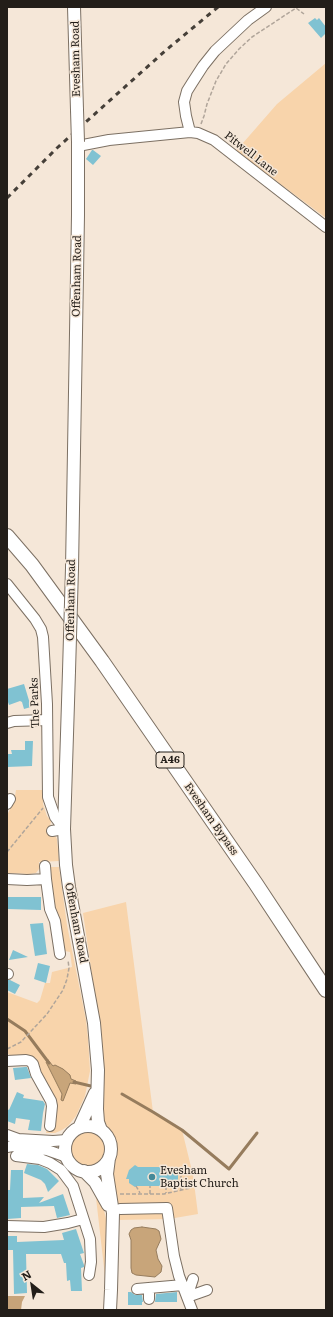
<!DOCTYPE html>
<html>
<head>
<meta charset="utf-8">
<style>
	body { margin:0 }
	#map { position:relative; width:333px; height:1317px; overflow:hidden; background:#f5e7d8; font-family:Literata,serif }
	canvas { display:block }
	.frame { position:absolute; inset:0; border:8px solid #231e19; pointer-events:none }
	.north { position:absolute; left:12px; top:1265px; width:40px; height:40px; -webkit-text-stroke:3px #f5e7d8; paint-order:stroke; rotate:330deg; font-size:11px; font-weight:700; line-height:16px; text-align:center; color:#231e19 }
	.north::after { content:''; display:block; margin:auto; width:14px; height:18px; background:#231e19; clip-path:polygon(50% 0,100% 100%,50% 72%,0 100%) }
</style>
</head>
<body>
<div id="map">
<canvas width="333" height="1317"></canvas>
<div class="frame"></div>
<div class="north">N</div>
</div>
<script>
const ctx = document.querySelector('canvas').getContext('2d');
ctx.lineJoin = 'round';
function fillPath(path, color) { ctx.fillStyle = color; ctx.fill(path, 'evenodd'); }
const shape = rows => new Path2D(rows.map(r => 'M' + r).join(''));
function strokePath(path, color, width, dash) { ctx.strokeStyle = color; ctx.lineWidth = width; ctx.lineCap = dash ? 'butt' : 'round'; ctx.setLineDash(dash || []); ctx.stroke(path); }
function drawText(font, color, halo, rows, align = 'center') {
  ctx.font = font + ' Literata,serif'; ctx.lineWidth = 3; ctx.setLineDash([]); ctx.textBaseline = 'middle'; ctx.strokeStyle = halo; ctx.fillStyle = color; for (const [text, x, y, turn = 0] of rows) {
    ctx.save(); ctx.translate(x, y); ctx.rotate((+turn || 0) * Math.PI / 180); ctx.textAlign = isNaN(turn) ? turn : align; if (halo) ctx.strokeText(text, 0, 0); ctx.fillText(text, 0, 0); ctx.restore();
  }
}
fillPath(shape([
	[326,63,326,218,236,151,277,104],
	[16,790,43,790,43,804,47,816,51,821,50,827,57,839,59,861,39,862,39,869,36,873,30,874,7,873,7,815,14,802],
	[50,867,59,867,67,925,86,1020,88,1038,90,1071,85,1096,76,1116,68,1126,62,1130,55,1133,46,1133,47,1128,53,1128,39,1066,11,1058,9,1054,7,1054,7,992,37,1003,40,1000,45,983,50,983,52,972,72,967,70,952,65,951,64,949,54,911],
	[126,902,153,1112,182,1130,193,1175,198,1214,169,1219,117,1220,111,1178,112,1167,117,1149,113,1137,103,1119,98,1016,83,913],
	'70 1149a18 18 0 1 1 36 0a18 18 0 1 1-36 0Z',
	[95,1189,103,1206,107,1223,106,1285]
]), '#f8d4ab');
fillPath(shape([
	[7,1296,25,1296,22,1302,21,1310,7,1310]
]), '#c7a379');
const water = shape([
	[48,1060,53,1066,55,1065,63,1069,70,1075,71,1079,76,1081,76,1084,70,1083,63,1101,61,1100,62,1094,46,1062,48,1060],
	[142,1227,156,1229,159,1231,161,1239,156,1250,158,1259,162,1266,161,1272,155,1277,136,1275,132,1273,131,1268,131,1240,129,1234,131,1230,134,1228,142,1227]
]);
fillPath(water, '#c8a57a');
strokePath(water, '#967c5d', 1);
strokePath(shape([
	[7,1019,25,1031,49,1063],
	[74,1082,95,1087],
	[122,1094,153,1112,182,1130,229,1169,257,1133]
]), '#967c5d', 3);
fillPath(shape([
	[315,18,317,20,319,18,326,27,326,33,321,38,308,23],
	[92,150,93,150,101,156,93,165,86,159],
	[24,684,31,707,24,709,22,702,20,701,9,705,7,699,7,689],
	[25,741,33,741,32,766,7,767,7,754,12,754,11,750,25,750],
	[7,897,41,897,41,910,7,909],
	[43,923,47,954,35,956,30,924],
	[13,950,28,957,9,960],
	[38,963,50,966,46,983,34,979],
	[7,980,10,980,20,985,15,994,7,990],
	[25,1067,27,1067,31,1078,15,1080,13,1068],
	[17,1092,24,1095,23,1098,43,1101,45,1104,43,1113,41,1131,28,1130,30,1120,16,1118,15,1124,7,1121,7,1109,9,1110],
	[27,1164,38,1165,47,1169,59,1181,48,1192,45,1184,41,1180,24,1173],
	[135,1165,138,1167,178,1167,178,1186,137,1186,135,1187,129,1183,129,1179,126,1179,129,1170],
	[11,1170,23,1170,23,1198,44,1197,39,1203,63,1194,70,1215,57,1218,54,1206,21,1207,21,1218,7,1219,7,1190,10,1190],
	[76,1229,84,1253,80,1254,84,1265,84,1267,81,1268,82,1291,71,1291,70,1280,67,1281,66,1263,64,1263,61,1254,26,1254,27,1293,14,1294,13,1250,7,1250,7,1236,17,1236,17,1242,64,1240,62,1233],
	[128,1292,131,1292,135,1295,142,1295,143,1302,142,1302,142,1305,128,1305],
	[177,1292,177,1302,155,1302,156,1294]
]), '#80c2d2');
const minor = shape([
	[190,132,186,116,184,102,187,91,192,83,203,66,215,51,248,20,266,7],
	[78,146,109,140,190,132,198,133,214,140,326,227],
	[7,584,35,619,41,629,43,637,47,704,48,797,55,817,64,829],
	[7,723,14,721,47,720],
	[7,804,10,799],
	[52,831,64,829],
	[7,879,27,880,46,879,45,866],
	[46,879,50,909,55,921,60,954],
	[7,974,8,974],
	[7,1061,26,1060,30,1061,33,1064,36,1074,51,1101,52,1106,50,1126],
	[7,1135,18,1139,53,1141,67,1140],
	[7,1147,13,1146,47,1150,67,1157],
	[16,1156,40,1159,50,1163,61,1170,73,1186,90,1239,91,1262,89,1275],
	[120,1209,167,1208,174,1256,179,1276,192,1310],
	[7,1226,44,1227,68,1223,83,1219],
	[137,1289,183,1285],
	[187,1297,207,1290],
	[187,1297,193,1279],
	[149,1299,149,1288]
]);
const major = shape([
	[74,7,77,110],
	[72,568,78,215,78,142],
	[69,671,64,829,66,865,69,887,94,1023,98,1070,97,1109,98,1122,101,1130],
	'65 1149a23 23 0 1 1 46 0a23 23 0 1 1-46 0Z',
	[79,1128,95,1093],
	[109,1158,107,1174,113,1213,111,1290,110,1310],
	[84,1171,95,1182,108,1205]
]);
const highway = shape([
	[7,536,32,565,102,661,256,884,326,990]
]);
strokePath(minor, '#7c7063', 12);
strokePath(major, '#7c7063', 14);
strokePath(highway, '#7c7063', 16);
strokePath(shape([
	[201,124,204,116,207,104,216,81,226,64,239,49,252,37,296,8,304,14],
	[7,852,43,808],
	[7,1049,21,1042,47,1014,63,990,67,979,69,968,68,960],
	[178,1173,181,1173,181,1190],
	[136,1186,140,1193],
	[166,1186,166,1193],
	[175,1186,175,1191],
	[120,1194,164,1194,190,1188],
	[150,1194,150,1186]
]), '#b0a59a', 1.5, [4, 2]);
strokePath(minor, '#fff', 10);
strokePath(major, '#fff', 12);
strokePath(highway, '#fff', 14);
strokePath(shape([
	[7,198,57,148,107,103,165,51,218,7]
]), '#453f38', 3, [5, 5]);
const majorBridge = shape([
	[77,110,78,142],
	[69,671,72,568]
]);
strokePath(majorBridge, '#7c7063', 14, []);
strokePath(majorBridge, '#fff', 12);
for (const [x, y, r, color] of [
	[152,1177,4,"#458998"]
]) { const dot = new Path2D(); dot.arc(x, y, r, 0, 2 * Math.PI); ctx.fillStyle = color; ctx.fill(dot); strokePath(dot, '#f5e7d8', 1.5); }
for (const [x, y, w] of [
	[170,760,28]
]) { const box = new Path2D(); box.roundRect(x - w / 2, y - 8, w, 16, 3); ctx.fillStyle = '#f5e7d8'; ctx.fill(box); strokePath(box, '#231e19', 1); }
drawText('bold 10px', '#231e19', null, [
	["A46",170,760]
]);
drawText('11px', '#231e19', '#f5e7d8', [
	["Evesham Road",76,59,-91],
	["Pitwell Lane",251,154,38],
	["Offenham Road",77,276,-89],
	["Offenham Road",71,600,-89],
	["The Parks",35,703,-92],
	["Evesham Bypass",211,819,55],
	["Offenham Road",76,923,79]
]);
drawText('11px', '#231e19', '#f5e7d8', [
	["Evesham",160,1171],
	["Baptist Church",160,1184]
], 'left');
</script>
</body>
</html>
